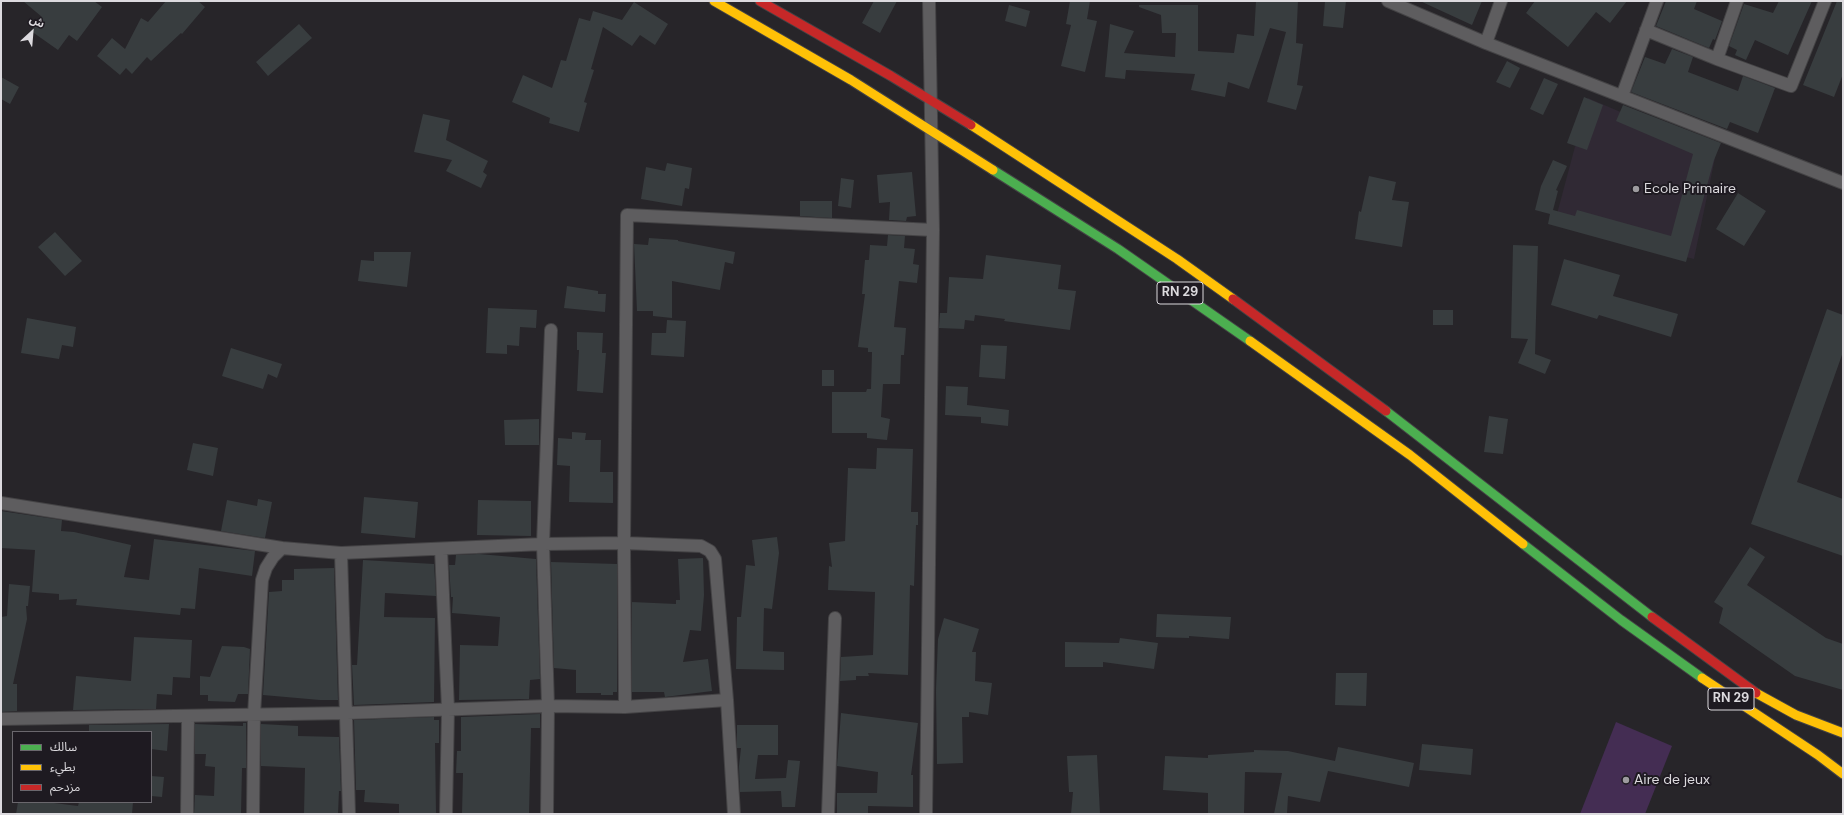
<!DOCTYPE html>
<html>
<head>
<meta charset="utf-8">
<style>
	body { margin:0 }
	#map { position:relative; width:1844px; height:815px; overflow:hidden; background:#272529; font-family:"DM Sans","Noto Sans Arabic",sans-serif }
	canvas { display:block }
	.frame { position:absolute; inset:0; border:2px solid #dcdade; pointer-events:none }
	.legend { position:absolute; left:12px; top:731px; width:140px; height:72px; box-sizing:border-box; background:#1e1a21; border:1px solid #6a676d; margin:0; padding:5px 7px; list-style:none; font-size:12px; color:#dcdade }
	.legend li { display:flex; align-items:center; gap:8px; height:20px }
	.legend b { width:20px; border:1px solid #6a676d }
	.north { position:absolute; left:12px; top:12px; width:40px; height:40px; -webkit-text-stroke:3px #1e1a21; paint-order:stroke; rotate:26deg; font-size:11px; font-weight:700; line-height:16px; text-align:center; color:#dcdade }
	.north::after { content:''; display:block; margin:auto; width:14px; height:18px; background:#dcdade; clip-path:polygon(50% 0,100% 100%,50% 72%,0 100%) }
</style>
</head>
<body>
<div id="map">
<canvas width="1844" height="815"></canvas>
<div class="frame"></div>
<ul class="legend">
<li><b style="height:5px;background:#4caf50"></b>سالك</li>
<li><b style="height:5px;background:#ffc107"></b>بطيء</li>
<li><b style="height:5px;background:#c62828"></b>مزدحم</li>
</ul>
<div class="north">ش</div>
</div>
<script>
const ctx = document.querySelector('canvas').getContext('2d');
ctx.lineJoin = 'round';
function fillPath(path, color) { ctx.fillStyle = color; ctx.fill(path, 'evenodd'); }
const shape = rows => new Path2D(rows.map(r => 'M' + r).join(''));
function strokePath(path, color, width, dash) { ctx.strokeStyle = color; ctx.lineWidth = width; ctx.lineCap = dash ? 'butt' : 'round'; ctx.setLineDash(dash || []); ctx.stroke(path); }
function drawText(font, color, halo, rows, align = 'center') {
  ctx.font = font + ' "DM Sans",sans-serif'; ctx.lineWidth = 4; ctx.setLineDash([]); ctx.textBaseline = 'middle'; ctx.strokeStyle = halo; ctx.fillStyle = color; for (const [text, x, y, turn = 0] of rows) {
    ctx.save(); ctx.translate(x, y); ctx.rotate((+turn || 0) * Math.PI / 180); ctx.textAlign = isNaN(turn) ? turn : align; if (halo) ctx.strokeText(text, 0, 0); ctx.fillText(text, 0, 0); ctx.restore();
  }
}
fillPath(shape([
	[1588,98,1716,153,1694,259,1554,225]
]), '#302934');
fillPath(shape([
	[1616,722,1672,746,1645,814,1580,814]
]), '#442d53');
fillPath(shape([
	[23,1,94,1,102,7,77,41,69,35,58,50,31,31,42,17],
	[166,1,198,1,205,7,182,34,181,33,151,61,147,57,132,74,126,68,120,75,97,56,112,38,125,49,141,18,148,22],
	[874,1,897,1,880,33,862,23],
	[1070,1,1090,1,1087,19,1097,21,1085,72,1061,66,1071,25,1066,24],
	[1256,1,1298,1,1296,43,1303,44,1297,85,1303,86,1296,110,1267,102,1286,32,1270,28,1249,89,1228,82,1225,97,1191,90,1195,74,1126,70,1125,79,1105,77,1110,24,1134,31,1124,53,1175,57,1176,33,1162,33,1161,15,1139,7,1139,5,1198,5,1198,51,1234,53,1237,34,1254,36],
	[1325,1,1346,1,1343,28,1323,26],
	[1420,1,1482,1,1472,25],
	[1535,1,1627,1,1610,23,1596,12,1568,47,1526,13],
	[1666,1,1697,1,1694,9,1722,21,1715,40,1713,39,1709,48,1656,26],
	[1779,1,1812,1,1788,55,1755,40,1746,60,1735,55,1737,50,1729,46,1744,4,1773,13],
	[1837,1,1843,1,1843,74,1834,97,1803,85],
	[634,2,668,24,655,45,640,35,632,46,603,27,591,69,594,70,584,102,587,103,579,132,549,123,550,118,512,102,523,75,552,88,561,60,566,61,579,18,590,21,593,11,622,20],
	[1009,5,1030,11,1026,27,1005,21],
	[299,24,312,38,268,76,256,62],
	[1672,49,1693,57,1688,72,1738,91,1743,76,1775,88,1758,133,1730,122,1727,129,1631,92,1645,57,1665,64],
	[1507,61,1520,68,1510,88,1496,82],
	[1,77,19,87,10,104,1,99],
	[1544,78,1558,84,1543,115,1530,109],
	[1584,97,1603,105,1587,150,1567,143],
	[1623,105,1721,143,1714,160,1686,262,1548,224,1550,214,1535,210,1541,186,1553,160,1567,166,1556,190,1558,191,1553,210,1575,216,1577,210,1671,236,1693,154,1616,121],
	[423,114,450,120,446,140,488,161,483,172,487,175,481,188,446,171,452,160,414,152],
	[667,163,692,168,689,189,685,188,682,206,641,199,646,167,665,171],
	[912,172,916,216,907,217,906,221,889,220,890,202,879,203,877,175],
	[1369,176,1396,182,1392,200,1409,202,1402,247,1355,239,1359,211,1361,212],
	[841,178,854,180,851,208,838,206],
	[1738,193,1766,211,1744,246,1716,229],
	[800,201,832,201,832,218,800,216],
	[55,232,82,261,65,276,38,247],
	[888,235,905,236,904,248,915,249,913,264,919,265,917,283,899,281,894,327,906,328,904,355,901,355,900,384,883,384,881,417,890,419,887,440,867,438,867,433,832,433,832,392,866,392,867,389,871,389,872,352,868,352,868,348,858,347,865,294,862,294,865,260,869,260,870,245,887,246],
	[649,238,678,240,678,241,735,252,733,264,725,262,720,290,672,281,672,318,653,316,653,311,637,311,634,244,648,245],
	[1513,245,1538,246,1535,354,1551,360,1545,374,1518,363,1528,339,1511,338],
	[374,252,411,252,407,287,358,281,361,260,374,261],
	[986,255,1061,265,1058,289,1076,291,1070,330,1004,321,1005,319,975,315,974,321,965,320,964,329,939,328,940,313,947,313,949,277,983,279],
	[1564,259,1620,275,1613,296,1678,314,1671,337,1599,315,1597,319,1551,305],
	[567,286,598,291,598,294,606,294,605,312,564,308],
	[488,308,537,310,536,328,520,327,519,346,507,345,507,354,486,353],
	[1827,309,1843,315,1843,352,1797,482,1843,499,1843,556,1751,524],
	[1433,310,1453,310,1453,325,1433,325],
	[27,318,76,327,73,347,62,345,59,359,21,353],
	[667,320,686,321,684,357,651,355,652,333,666,333],
	[577,332,603,333,602,353,606,353,603,393,577,391,579,350,577,350],
	[981,345,1007,346,1005,379,979,377],
	[231,348,282,364,277,378,268,374,263,389,222,376],
	[822,370,834,370,834,386,822,386],
	[946,386,968,387,967,405,1009,410,1008,426,981,423,981,417,945,415],
	[1489,416,1508,419,1503,454,1484,452],
	[539,419,539,445,505,445,504,420],
	[572,432,586,433,585,440,601,440,600,472,613,472,613,503,569,502,570,466,557,465,558,438,572,439],
	[193,443,218,448,213,476,187,470],
	[877,448,913,449,911,512,918,512,918,525,916,525,914,586,910,585,908,675,868,673,869,676,856,676,856,680,840,681,841,657,873,655,875,592,828,590,829,566,832,567,829,543,845,541,848,468,876,469],
	[364,497,418,502,415,538,361,533],
	[258,499,272,502,265,538,221,531,227,500,257,506],
	[478,500,531,501,531,536,477,535],
	[1,511,62,520,61,531,74,532,131,545,124,577,149,580,154,539,255,551,252,576,199,568,195,609,181,608,180,615,76,605,77,599,59,600,59,594,32,592,35,550,1,548],
	[777,537,779,553,772,609,764,608,763,651,784,652,784,670,736,669,737,617,741,617,746,565,755,566,752,540],
	[1750,547,1765,557,1747,585,1826,638,1843,644,1843,690,1795,676,1719,623,1723,608,1714,602],
	[479,554,536,559,540,679,530,680,529,699,459,700,460,645,498,646,500,617,452,613,453,597,451,597,449,565,455,565,456,555],
	[703,558,704,595,701,631,690,630,683,662,708,659,712,691,665,697,664,692,632,692,632,602,676,604,676,600,680,600,678,559],
	[363,560,434,564,436,596,385,593,384,617,435,618,434,702,354,705,352,665,357,665],
	[551,562,617,564,617,692,613,692,613,695,601,695,601,693,576,693,576,670,554,668],
	[334,568,338,700,320,700,263,695,269,592,282,591,282,580,294,580,294,569],
	[9,584,30,586,28,606,26,606,27,619,13,684,17,684,17,711,1,712,1,617,7,616],
	[1157,614,1231,617,1229,639,1189,636,1189,638,1156,637],
	[944,618,979,629,972,652,976,652,975,681,992,683,988,715,969,712,969,717,962,717,963,763,937,764,936,690,938,639],
	[134,637,192,640,190,678,173,677,172,695,157,694,156,709,73,710,76,676,131,681],
	[1120,638,1158,643,1154,669,1103,662,1103,667,1065,667,1065,642,1119,643],
	[222,646,244,647,250,649,248,694,238,694,235,702,208,701,208,695,200,695,200,676,210,677],
	[1336,673,1367,673,1366,706,1335,705],
	[841,713,918,723,911,775,913,775,913,807,868,806,868,814,837,814,837,793,877,793,878,772,837,766],
	[540,714,540,728,531,728,529,814,462,814,463,773,456,773,457,751,461,751,461,717],
	[434,717,434,720,439,720,439,743,435,743,436,814,399,814,399,804,364,802,365,790,356,790,354,720],
	[243,723,246,723,246,768,242,768,241,814,194,814,195,795,214,796,215,767,205,766,206,754,195,754,195,724,243,726],
	[169,724,167,751,151,749,151,732,89,732,89,725],
	[261,724,298,726,298,736,339,737,341,791,339,791,338,814,304,814,305,768,261,766],
	[737,725,778,725,778,755,758,755,755,779,786,778,788,760,800,761,795,807,782,807,781,791,740,792,739,766,741,748,737,748],
	[1422,744,1473,749,1471,775,1419,770],
	[1338,747,1414,763,1409,787,1328,771,1320,802,1288,796,1287,814,1274,814,1282,773,1245,772,1244,814,1208,814,1208,793,1163,790,1165,756,1208,758,1208,755,1254,752,1254,750,1288,751,1335,761],
	[1097,755,1100,814,1071,814,1073,792,1069,792,1067,756],
	[151,776,164,777,162,797,151,796],
	[18,802,46,802,78,806,79,802,133,802,132,814,16,814]
]), '#383d3f');
const street = shape([
	[1388,1,1486,43,1843,183],
	[1646,30,1717,59,1791,86,1825,1],
	[1486,43,1501,1],
	[1717,59,1737,1],
	[1622,96,1657,1],
	[551,330,543,544,624,543,701,546,710,551,715,559,727,700,734,814],
	[1,503,282,548],
	[441,549,448,709,446,814],
	[341,553,543,544,548,706,547,814],
	[625,707,624,543,627,215,933,230],
	[1,719,347,713,548,706,625,707,727,700],
	[187,814,188,716],
	[253,814,254,715,262,580,266,568,273,557,282,548,341,553,349,814],
	[828,814,835,618],
	[926,814,933,230,929,1]
]);
const fast = shape([
	[993,170,1118,249,1250,341],
	[1386,411,1652,617],
	[1523,544,1621,620,1702,678]
]);
const slow = shape([
	[714,1,851,80,993,170],
	[971,125,1177,259,1233,299],
	[1250,341,1410,455,1523,544],
	[1702,678,1818,755,1843,774],
	[1756,693,1796,715,1843,733]
]);
const jam = shape([
	[760,1,891,76,971,125],
	[1233,299,1386,411],
	[1652,617,1756,693]
]);
strokePath(street, '#444345', 14);
strokePath(fast, '#444345', 11);
strokePath(slow, '#444345', 11);
strokePath(jam, '#444345', 11);
strokePath(street, '#5e5d5f', 12);
strokePath(fast, '#4caf50', 9);
strokePath(slow, '#ffc107', 9);
strokePath(jam, '#c62828', 9);
for (const [x, y, r, color] of [
	[1636,189,4,"#9d9b9f"],
	[1626,780,4,"#9d9b9f"]
]) { const dot = new Path2D(); dot.arc(x, y, r, 0, 2 * Math.PI); ctx.fillStyle = color; ctx.fill(dot); strokePath(dot, '#1e1a21', 1.5); }
for (const [x, y, w] of [
	[1180,293,46],
	[1731,699,46]
]) { const box = new Path2D(); box.roundRect(x - w / 2, y - 11, w, 22, 3); ctx.fillStyle = '#1e1a21'; ctx.fill(box); strokePath(box, '#dcdade', 1); }
drawText('bold 13px', '#dcdade', null, [
	["RN 29",1180,293],
	["RN 29",1731,699]
]);
drawText('14px', '#dcdade', '#1e1a21', [
	["Ecole Primaire",1644,189],
	["Aire de jeux",1634,780]
], 'left');
</script>
</body>
</html>
